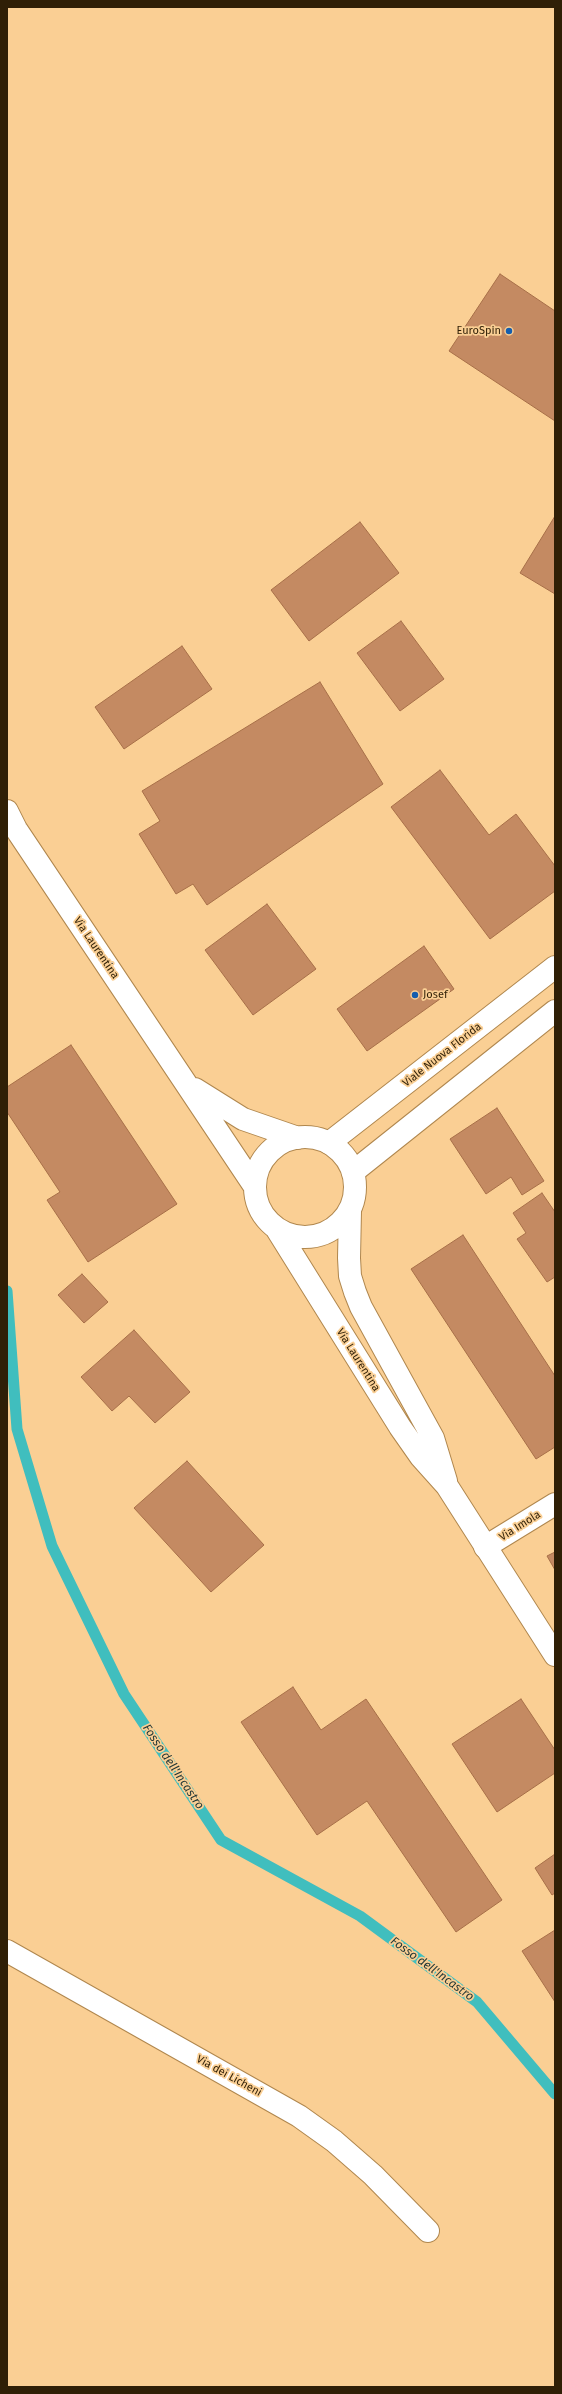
<!DOCTYPE html>
<html>
<head>
<meta charset="utf-8">
<style>
	body { margin:0 }
	#map { position:relative; width:562px; height:2394px; overflow:hidden; background:#facf94; font-family:"Fira Sans",sans-serif }
	canvas { display:block }
	.frame { position:absolute; inset:0; border:8px solid #2f1f06; pointer-events:none }
</style>
</head>
<body>
<div id="map">
<canvas width="562" height="2394"></canvas>
<div class="frame"></div>
</div>
<script>
const ctx = document.querySelector('canvas').getContext('2d');
ctx.lineJoin = 'round';
const shape = rows => new Path2D(rows.map(r => 'M' + r).join(''));
function strokePath(path, color, width, dash) { ctx.strokeStyle = color; ctx.lineWidth = width; ctx.lineCap = dash ? 'butt' : 'round'; ctx.setLineDash(dash || []); ctx.stroke(path); }
function fillPath(path, color) { ctx.fillStyle = color; ctx.fill(path, 'evenodd'); }
function drawText(font, color, halo, rows, align = 'center') {
  ctx.font = font + ' "Fira Sans",sans-serif'; ctx.lineWidth = 3.5; ctx.setLineDash([]); ctx.textBaseline = 'middle'; ctx.strokeStyle = halo; ctx.fillStyle = color; for (const [text, x, y, turn = 0] of rows) {
    ctx.save(); ctx.translate(x, y); ctx.rotate((+turn || 0) * Math.PI / 180); ctx.textAlign = isNaN(turn) ? turn : align; if (halo) ctx.strokeText(text, 0, 0); ctx.fillText(text, 0, 0); ctx.restore();
  }
}
strokePath(shape([
	[7,1291,17,1429,52,1546,124,1694,221,1840,360,1916,477,2002,555,2094]
]), '#40bebe', 11);
const building = shape([
	[500,274,555,311,555,421,449,351,500,274],
	[555,516,555,594,520,573,555,516],
	[360,522,399,573,309,641,271,590,360,522],
	[401,621,444,679,400,711,357,653,401,621],
	[182,646,212,689,124,749,95,707,182,646],
	[320,682,383,784,207,905,193,884,176,894,139,834,160,821,142,791,320,682],
	[440,770,489,835,516,814,555,866,555,891,490,939,391,807,440,770],
	[267,904,316,969,253,1015,205,950,267,904],
	[424,946,454,989,367,1051,337,1009,424,946],
	[71,1045,177,1204,88,1262,47,1200,60,1192,7,1112,7,1087,71,1045],
	[497,1108,544,1181,522,1195,511,1177,486,1194,450,1139,497,1108],
	[542,1193,555,1212,555,1277,547,1282,517,1239,526,1233,513,1213,542,1193],
	[463,1235,555,1376,555,1447,536,1459,411,1269,463,1235],
	[82,1274,108,1302,84,1323,58,1295,82,1274],
	[134,1330,190,1392,155,1423,129,1396,112,1411,81,1377,134,1330],
	[187,1461,264,1545,211,1592,134,1508,187,1461],
	[555,1552,555,1570,547,1556,555,1552],
	[293,1687,321,1730,366,1699,502,1900,456,1932,367,1801,317,1835,241,1722,293,1687],
	[521,1699,555,1750,555,1773,497,1812,452,1744,521,1699],
	[555,1854,555,1893,552,1895,535,1868,555,1854],
	[555,1930,555,2002,522,1951,555,1930]
]);
fillPath(building, '#c48a62');
strokePath(building, '#a76f48', 1);
const minor = shape([
	[329,1143,555,967],
	[353,1172,555,1011],
	[485,1547,555,1504],
	[7,1951,299,2116,334,2141,373,2175,428,2231]
]);
const major = shape([
	[7,811,16,829,255,1187],
	[195,1089,243,1119,298,1138],
	'255 1187a50 50 0 1 1 100 0a50 50 0 1 1-100 0Z',
	[350,1211,349,1258,350,1276,355,1292,361,1307,433,1438,446,1481],
	[276,1228,400,1427,421,1457,447,1486,555,1655]
]);
strokePath(minor, '#b0874e', 24);
strokePath(major, '#b0874e', 24);
strokePath(minor, '#fff', 22);
strokePath(major, '#fff', 22);
for (const [x, y, r, color] of [
	[509,331,4,"#155eae"],
	[415,995,4,"#155eae"]
]) { const dot = new Path2D(); dot.arc(x, y, r, 0, 2 * Math.PI); ctx.fillStyle = color; ctx.fill(dot); strokePath(dot, '#facf94', 1.5); }
drawText('11px', '#2f1f06', '#facf94', [
	["EuroSpin",501,331],
	["Josef",423,995,"left"]
], 'right');
drawText('11px', '#2f1f06', '#facf94', [
	["Via Laurentina",96,948,56],
	["Viale Nuova Florida",442,1055,-38],
	["Via Laurentina",358,1360,58],
	["Via Imola",520,1526,-32],
	["Via dei Licheni",229,2076,29]
]);
drawText('italic 12px', '#1f3535', '#facf94', [
	["Fosso dell'Incastro",173,1767,56],
	["Fosso dell'Incastro",432,1969,36]
]);
</script>
</body>
</html>
